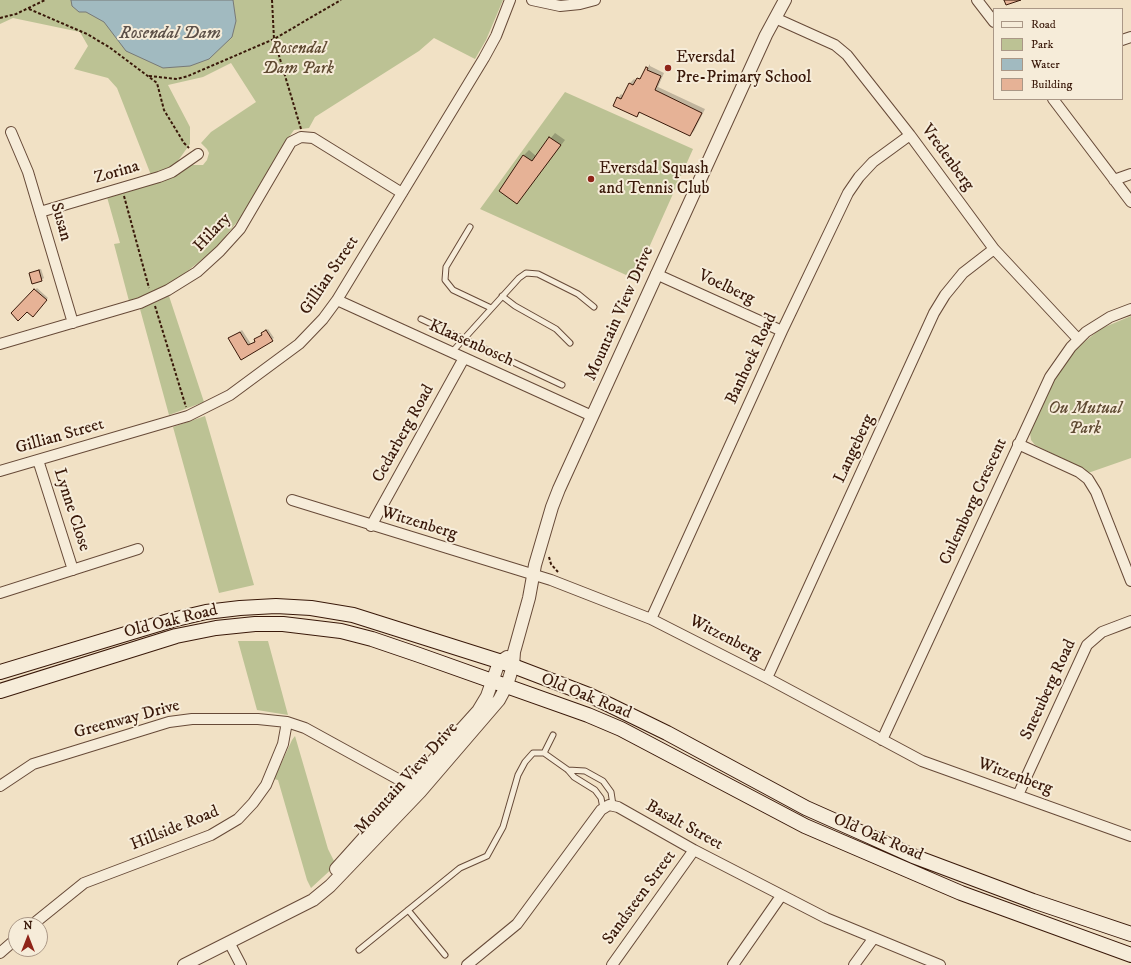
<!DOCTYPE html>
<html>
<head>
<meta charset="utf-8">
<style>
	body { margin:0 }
	#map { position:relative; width:1131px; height:965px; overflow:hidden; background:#f1e1c5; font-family:"IM FELL DW Pica",serif }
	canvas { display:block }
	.legend { position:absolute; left:993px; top:8px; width:130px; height:92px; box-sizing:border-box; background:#f6ecd9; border:1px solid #aa9786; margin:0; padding:5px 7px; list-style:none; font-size:12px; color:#391809 }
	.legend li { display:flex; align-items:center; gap:8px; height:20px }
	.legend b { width:20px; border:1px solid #aa9786 }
	.north { position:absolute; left:8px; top:917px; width:40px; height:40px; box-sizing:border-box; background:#f6ecd9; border:1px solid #aa9786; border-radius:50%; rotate:0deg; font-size:11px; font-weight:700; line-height:16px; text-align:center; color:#391809 }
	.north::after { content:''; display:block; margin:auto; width:14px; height:18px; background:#8f2418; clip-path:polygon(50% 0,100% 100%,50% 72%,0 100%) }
</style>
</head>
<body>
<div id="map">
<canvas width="1131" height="965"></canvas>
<ul class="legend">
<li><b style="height:5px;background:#f6ecd9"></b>Road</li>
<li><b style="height:11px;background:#bcc294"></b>Park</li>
<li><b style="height:11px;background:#a1bac0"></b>Water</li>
<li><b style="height:11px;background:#e6b296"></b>Building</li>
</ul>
<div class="north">N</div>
</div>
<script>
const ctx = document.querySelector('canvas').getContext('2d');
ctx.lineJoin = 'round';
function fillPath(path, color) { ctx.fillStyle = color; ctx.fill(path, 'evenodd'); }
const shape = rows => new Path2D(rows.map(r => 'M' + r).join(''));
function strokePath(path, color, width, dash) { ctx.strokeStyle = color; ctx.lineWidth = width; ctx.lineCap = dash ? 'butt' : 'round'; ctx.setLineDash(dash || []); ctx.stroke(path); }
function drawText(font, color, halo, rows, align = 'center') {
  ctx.font = font + ' "IM FELL DW Pica",serif'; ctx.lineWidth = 4; ctx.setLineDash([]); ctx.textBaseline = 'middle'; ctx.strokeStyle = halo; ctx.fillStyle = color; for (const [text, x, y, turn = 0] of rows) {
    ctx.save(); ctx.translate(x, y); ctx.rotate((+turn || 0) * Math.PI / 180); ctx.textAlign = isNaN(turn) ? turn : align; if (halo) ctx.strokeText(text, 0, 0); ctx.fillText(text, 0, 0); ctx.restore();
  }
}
fillPath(shape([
	[0,0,503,0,486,40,475,59,434,38,419,51,315,117,309,128,294,130,289,137,242,216,214,250,176,280,145,295,129,301,114,244,120,243,107,197,165,180,188,165,203,165,207,160,209,153,207,149,201,143,211,132,256,102,231,63,203,77,168,85,190,127,190,144,177,162,166,170,151,175,117,88,108,78,74,69,88,46,80,32,13,18,0,24],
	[565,92,693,149,635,279,480,209],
	[169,296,204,402,169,415,140,309],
	[1131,316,1131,458,1088,473,1081,468,1035,445,1031,440,1030,433,1053,379,1075,350,1100,329],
	[205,416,254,585,219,593,173,427],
	[238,641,268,641,288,715,257,710],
	[295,736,328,849,336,865,311,888,307,880,278,780,274,779,292,740]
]), '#bcc294');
const water = shape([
	[71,0,233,0,236,21,232,37,209,59,190,66,163,68,126,51,104,22,86,12,79,12,72,6,71,0]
]);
fillPath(water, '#a1bac0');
strokePath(water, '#777977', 1);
fillPath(shape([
	[650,64,650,66,664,73,658,87,705,109,694,131,690,135,641,112,636,116,618,98,621,94,624,96,630,83,634,79,637,81,643,75],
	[555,133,565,140,522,197,500,190,524,155,529,150,536,156],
	[41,269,44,278,41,280,30,273],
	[37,288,48,298,33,315,27,311,12,313],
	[268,329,274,338,241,358,229,338,242,330,251,344]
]), '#0003');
const building = shape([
	[1004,0,1021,0,1006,5,1004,0],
	[646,67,648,68,647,70,661,76,655,90,702,113,690,136,639,112,637,117,613,106,617,97,621,99,629,83,633,85,637,78,640,79,646,67],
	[549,137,561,145,517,204,499,191,523,155,532,161,549,137],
	[39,270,42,281,32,284,29,273,39,270],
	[34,289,47,300,33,317,27,312,18,321,11,313,34,289],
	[266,330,273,341,241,360,228,338,240,332,248,345,255,342,254,339,262,335,261,333,266,330]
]);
fillPath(building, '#e6b296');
strokePath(building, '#391809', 1);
const service = shape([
	[470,227,446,267,445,280,453,290,491,308],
	[502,296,515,306,556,329,570,343],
	[421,319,562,385],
	[452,352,519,278,526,273,538,274,578,294,594,307],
	[544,753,553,735],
	[568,770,585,771,603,781,611,792,613,805],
	[408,910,445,955],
	[359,950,460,868,487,856,503,827,518,775,525,762,533,753,544,753,568,770,574,777,595,790,601,798,603,808]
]);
const minor = shape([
	[532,0,560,6,580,4,595,0],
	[977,0,994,22],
	[775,18,835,45,847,55,910,135,994,249,1078,339],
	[1122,40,1131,37],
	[1053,99,1131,202],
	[11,132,28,172,73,323],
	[1114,180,1131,174],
	[40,212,159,177,172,172,198,154],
	[656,274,782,331],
	[337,300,592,416],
	[0,344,140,303,168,290,197,272,220,251,240,229,291,142,301,137,313,138,402,193],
	[1018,444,1079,472,1088,479,1096,492,1131,581],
	[38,460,73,570],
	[0,471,188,416,230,395,299,344,323,319,337,300,484,58,496,36,510,0],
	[292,500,551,580,651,619,767,678,922,761,1131,836],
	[371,526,464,358],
	[0,593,138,549],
	[651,619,782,331,848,193,859,177,873,162,910,135],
	[767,678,934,313,945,295,963,273,994,249],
	[882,740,1050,377,1071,347,1086,332,1110,317,1131,309],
	[0,786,33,764,169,722,192,719,258,719,287,722,305,728,416,789],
	[1018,795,1087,645,1102,632,1131,621],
	[32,925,84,883,211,835,238,819,253,803,266,785,283,744,287,722],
	[229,942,241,965],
	[0,953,16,939],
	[467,965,517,924,601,810,609,805,618,807,694,850,826,918,940,965],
	[612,965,694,850],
	[733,965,781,896],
	[854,965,873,939]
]);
const tertiary = shape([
	[336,869,478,711,487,696,499,662,507,657],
	[184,965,313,900,330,886,420,792,499,700,507,685,513,666,514,652,529,598,535,565,552,507,559,489,766,35,785,0]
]);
const secondary = shape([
	[0,672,172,620,206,612,240,608,276,606,311,608,353,615,508,664,589,695,667,733,806,808,869,836,913,856,1033,901,1131,934],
	[0,691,176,636,216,628,255,624,283,624,341,631,372,639,419,655,588,715,621,729,805,826,961,893,1131,955]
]);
strokePath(service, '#674a38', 7);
strokePath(minor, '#674a38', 12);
strokePath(tertiary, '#674a38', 14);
strokePath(secondary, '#391809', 16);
strokePath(shape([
	[272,0,274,39,301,129],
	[29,9,87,34,109,47,157,83,164,110,184,143,189,148],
	[0,18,16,14,45,0],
	[149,76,177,79,188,76,274,39,341,0],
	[124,196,149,288],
	[155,306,186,407],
	[549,557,551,564,558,572]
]), '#391809', 2, [3, 2]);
strokePath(service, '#f6ecd9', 5);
strokePath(minor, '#f6ecd9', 10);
strokePath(tertiary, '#f6ecd9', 12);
strokePath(secondary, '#f6ecd9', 14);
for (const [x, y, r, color] of [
	[668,68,4,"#8f2418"],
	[591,179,4,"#8f2418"]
]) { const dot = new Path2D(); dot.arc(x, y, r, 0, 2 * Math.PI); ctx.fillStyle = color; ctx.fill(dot); strokePath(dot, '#f6ecd9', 1.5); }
drawText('italic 17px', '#604b33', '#f6ecd9', [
	["Rosendal",298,49],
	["Dam Park",298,69],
	["Ou Mutual",1085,409],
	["Park",1085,429]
]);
drawText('17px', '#391809', '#f6ecd9', [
	["Eversdal",676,58],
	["Pre-Primary School",676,78],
	["Eversdal Squash",599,169],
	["and Tennis Club",599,189]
], 'left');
drawText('17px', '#391809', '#f6ecd9', [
	["Vredenberg",947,158,54],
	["Zorina",117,173,-16],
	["Susan",60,222,74],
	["Hilary",213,233,-47],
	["Gillian Street",330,276,-56],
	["Voelberg",726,288,25],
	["Mountain View Drive",620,314,-66],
	["Klaasenbosch",471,344,24],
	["Banhoek Road",752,359,-65],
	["Cedarberg Road",404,434,-61],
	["Gillian Street",60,437,-16],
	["Langeberg",855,449,-65],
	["Culemborg Crescent",974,502,-65],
	["Lynne Close",71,510,72],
	["Witzenberg",419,524,17],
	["Old Oak Road",171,622,-14],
	["Witzenberg",725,638,27],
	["Sneeuberg Road",1049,690,-65],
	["Old Oak Road",586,697,22],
	["Greenway Drive",127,720,-15],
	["Witzenberg",1015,777,20],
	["Mountain View Drive",407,779,-48],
	["Basalt Street",684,826,29],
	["Hillside Road",175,829,-22],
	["Old Oak Road",878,838,23],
	["Sandsteen Street",640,898,-54]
]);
drawText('italic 18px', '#5d5149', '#f6ecd9', [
	["Rosendal Dam",170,34]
]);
</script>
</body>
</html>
